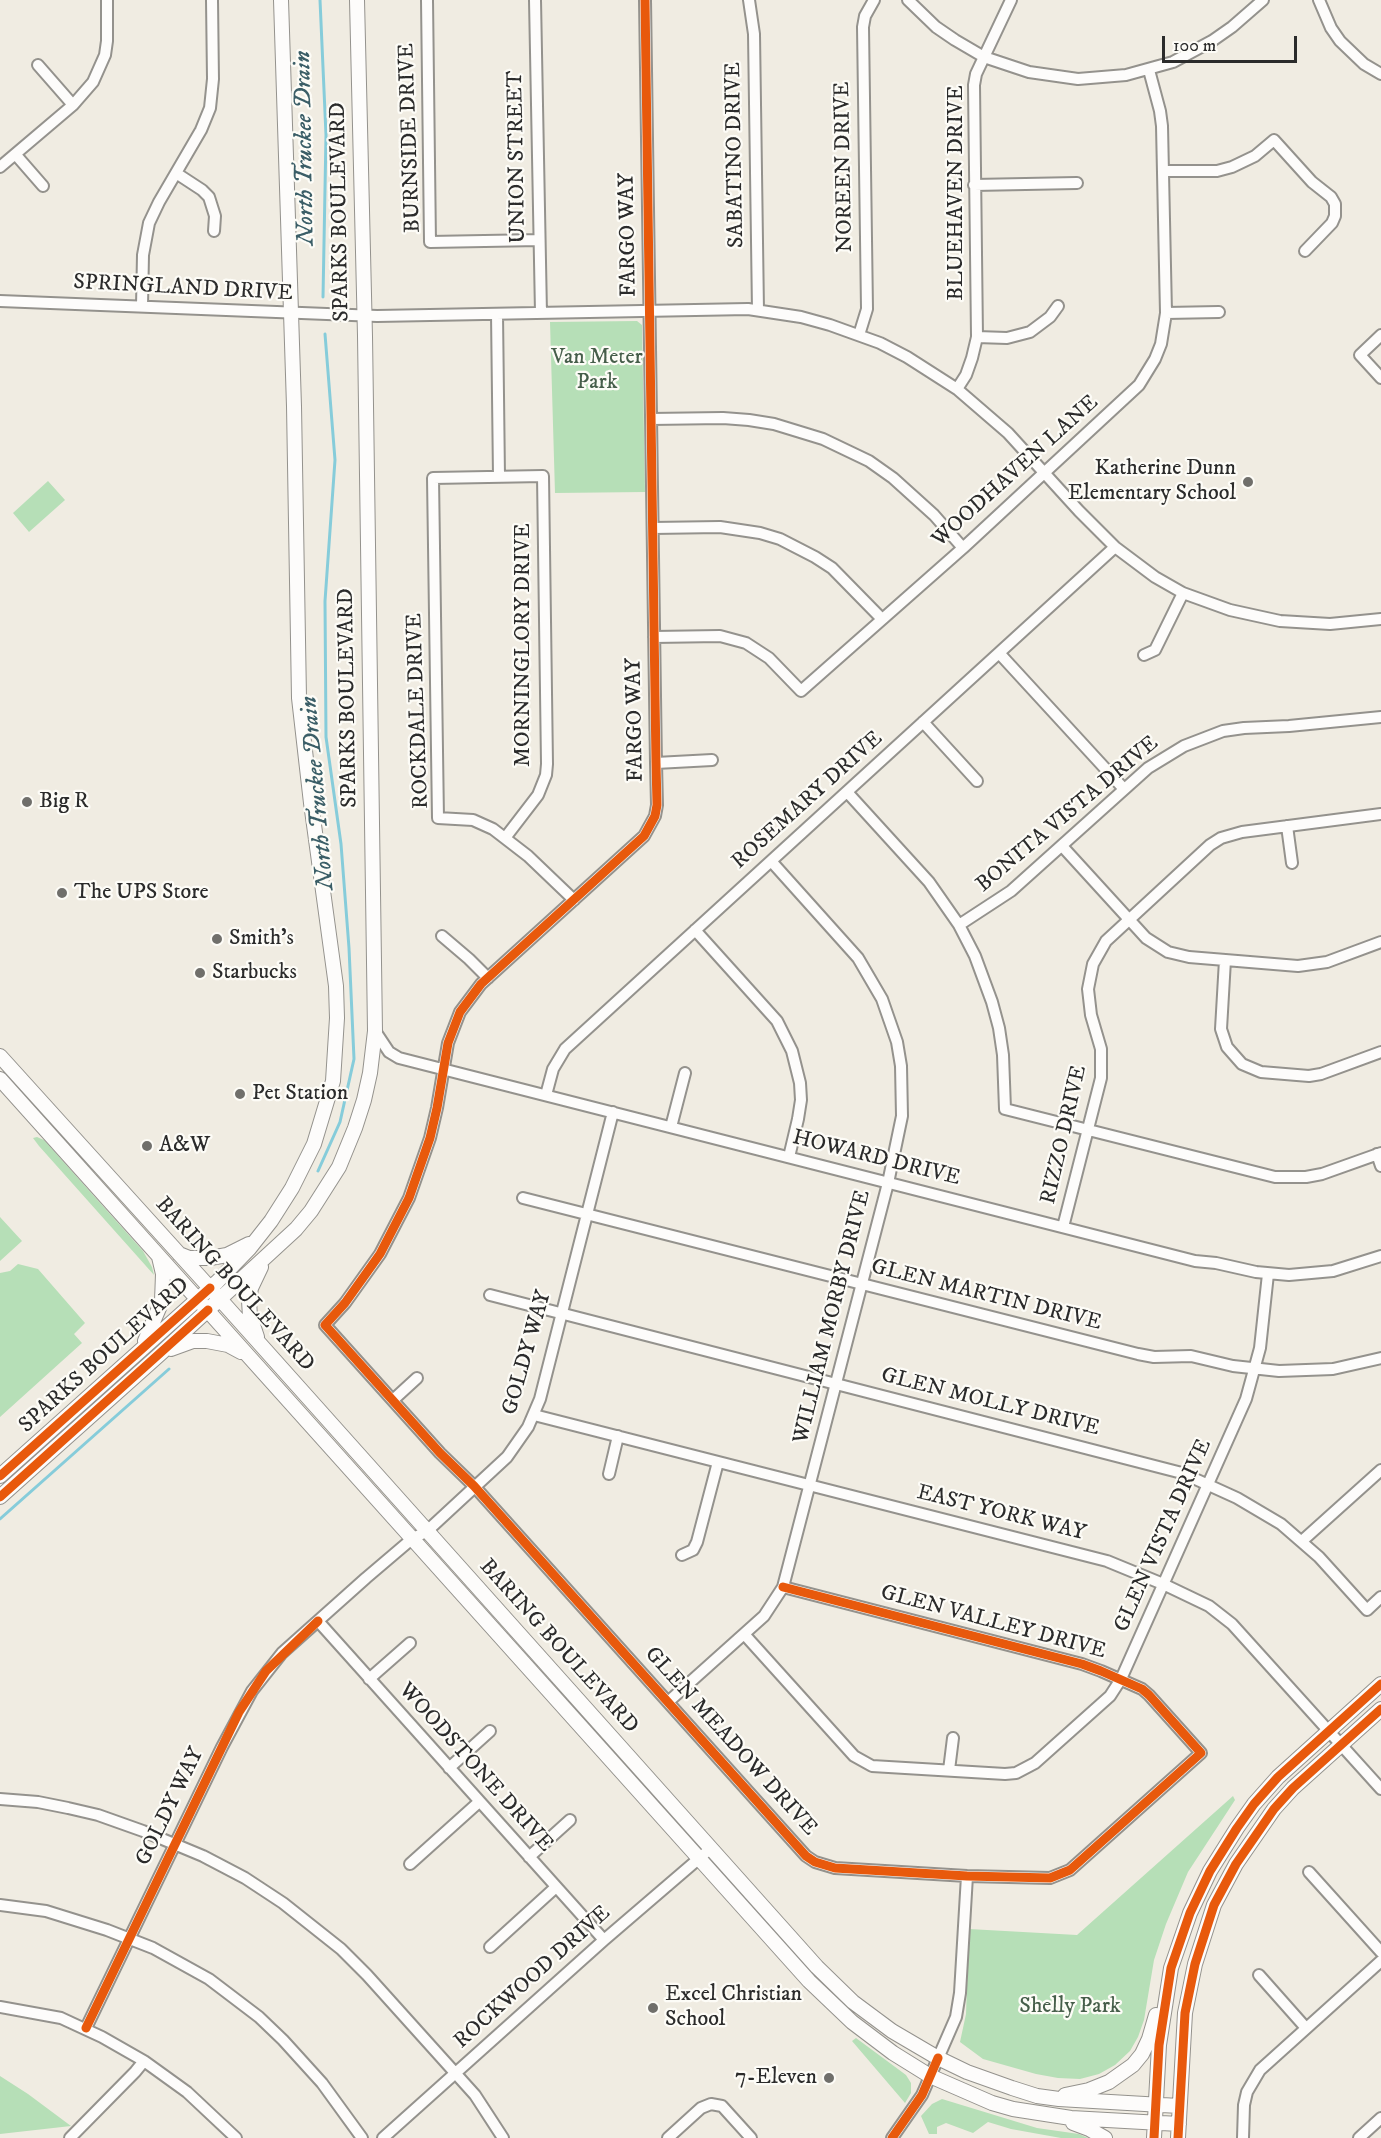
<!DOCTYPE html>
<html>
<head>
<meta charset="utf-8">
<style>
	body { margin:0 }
	#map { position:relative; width:1381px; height:2138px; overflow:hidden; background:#f0ece2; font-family:"IM FELL DW Pica",serif }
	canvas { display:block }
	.scale { position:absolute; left:1162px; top:36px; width:135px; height:27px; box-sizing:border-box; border:3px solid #2b2b2b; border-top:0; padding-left:8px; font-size:18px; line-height:21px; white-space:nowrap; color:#2b2b2b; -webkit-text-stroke:4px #fdfcf7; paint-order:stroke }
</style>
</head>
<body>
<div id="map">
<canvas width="1381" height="2138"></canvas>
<div class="scale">100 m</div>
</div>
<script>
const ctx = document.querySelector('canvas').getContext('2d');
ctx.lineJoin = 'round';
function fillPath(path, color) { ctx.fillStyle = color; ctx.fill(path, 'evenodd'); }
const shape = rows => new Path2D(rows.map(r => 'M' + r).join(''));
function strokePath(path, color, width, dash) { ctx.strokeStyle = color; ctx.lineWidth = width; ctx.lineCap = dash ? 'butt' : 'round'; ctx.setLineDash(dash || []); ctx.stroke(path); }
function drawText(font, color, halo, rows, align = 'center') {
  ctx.font = font + ' "IM FELL DW Pica",serif'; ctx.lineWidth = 4.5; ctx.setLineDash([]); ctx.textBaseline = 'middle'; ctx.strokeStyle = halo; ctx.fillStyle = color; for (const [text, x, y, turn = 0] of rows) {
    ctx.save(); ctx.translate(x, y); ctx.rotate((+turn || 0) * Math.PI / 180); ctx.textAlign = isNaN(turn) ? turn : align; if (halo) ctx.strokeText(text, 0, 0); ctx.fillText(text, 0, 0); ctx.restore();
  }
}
fillPath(shape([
	[637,321,642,325,645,492,555,493,550,322],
	[48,481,65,500,29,532,13,513],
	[37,1137,44,1140,143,1251,152,1267,154,1275,39,1146,33,1138],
	[0,1217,22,1241,0,1261],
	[18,1264,38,1269,85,1323,74,1334,82,1343,0,1417,0,1273,10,1271],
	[1233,1796,1235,1800,1188,1872,1166,1924,1154,1960,1144,2020,1138,2037,1130,2051,1115,2065,1099,2074,1080,2079,1058,2078,1036,2074,983,2059,960,2042,966,2014,969,1929,1077,1935],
	[856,2038,906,2075,911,2083,911,2093,905,2103,852,2041],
	[0,2076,28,2094,71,2126,0,2134],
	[942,2099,1037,2128,1079,2134,1088,2138,1061,2138,1011,2129,988,2122,973,2133,946,2123,937,2127,937,2134,929,2134,921,2116,932,2104]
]), '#b6dfb7');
strokePath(shape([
	[320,0,326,135,323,297],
	[318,1171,340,1122,354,1059,349,948,341,844,326,737,325,601,335,460,325,334],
	[0,1519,169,1369]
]), '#86ccda', 3);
const minor = shape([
	[427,0,430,242,539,240],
	[535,0,541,313],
	[645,0,656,763,657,805,655,816,644,836,481,984,460,1012,448,1043,437,1108,430,1138,409,1198,380,1254,345,1303,325,1325,440,1453,474,1486,806,1856,815,1862,835,1868,967,1876,1050,1878,1070,1870,1201,1753,1149,1695,1142,1689,1101,1671,1082,1664,783,1587],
	[749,0,754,34,758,310],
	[908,0,936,27,955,40,984,57,1029,72,1078,79,1126,75,1173,62,1212,41,1232,27,1263,0],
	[1319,0,1331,28,1340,41,1364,64,1381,74],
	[38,65,73,105],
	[16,155,43,186],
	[0,167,73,105,93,82,105,55,107,41,107,0],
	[1163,171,1217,171,1232,167,1255,156,1274,140,1312,182,1331,197,1335,204,1335,216,1332,223,1305,251],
	[176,173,202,190,209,197,215,216,214,231],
	[974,185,1077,183],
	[0,301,377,316,748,309,801,317,830,325,880,343,907,357,957,389,1008,433,1079,511,1115,547,1155,577,1183,593,1230,610,1280,621,1330,624,1381,619],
	[142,306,143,255,149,223,159,202,201,130,210,108,213,79,212,0],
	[1166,313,1219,312],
	[497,314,499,477],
	[859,335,867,309,863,27,865,16,874,0],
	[1381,335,1360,355,1381,378],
	[977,337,1007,338,1030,332,1050,317,1058,306],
	[957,389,966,375,972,358,977,337,974,85,976,74,1011,0],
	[651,419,723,418,749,420,774,424,823,439,869,461,893,478,934,515,963,548],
	[653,528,720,527,760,533,780,539,815,557,832,568,881,618],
	[654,637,720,636,746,643,769,658,801,691,963,548,1139,385,1155,359,1161,344,1166,313,1162,126,1160,111,1149,70],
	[999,653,1124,789],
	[1144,655,1155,650,1183,593],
	[923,722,977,781],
	[656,763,712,760],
	[847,792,929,882,959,925,975,956,992,1002,999,1028,1003,1055,1005,1109,1275,1177,1306,1177,1322,1174,1381,1153],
	[1287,826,1292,863],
	[505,838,538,795,546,775,547,764,543,476,433,478,438,818,473,820,493,829,528,856,574,900],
	[1062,846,1146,938,1168,952,1189,957,1298,966,1327,962,1381,942],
	[959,925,1011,891,1148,768,1184,746,1223,731,1244,728,1289,726,1381,717],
	[695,930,777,1021,792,1051,800,1083,801,1100,798,1119,789,1157],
	[442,936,469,959,488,978],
	[1225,960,1221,1029,1227,1047,1242,1064,1261,1072,1309,1076,1321,1074,1381,1052],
	[375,1031,389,1052,399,1058,1195,1261,1216,1263,1256,1272,1289,1275,1333,1271,1381,1256],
	[546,1095,553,1069,565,1049,1115,547],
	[671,1127,685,1073],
	[1377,1154,1381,1166],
	[523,1198,1138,1354,1154,1357,1191,1356,1233,1366,1279,1371,1333,1369,1381,1358],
	[1063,1227,1101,1078,1101,1049,1091,1015,1088,989,1093,964,1106,941,1210,845,1221,838,1242,832,1381,814],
	[490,1295,1182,1473,1237,1498,1281,1524,1319,1557,1367,1610,1381,1597],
	[393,1400,417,1378],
	[534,1415,1107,1561,1163,1584,1209,1606,1232,1624,1381,1789],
	[609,1474,618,1436],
	[1302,1541,1381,1470],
	[682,1555,693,1550,697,1542,718,1462],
	[318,1621,604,1940],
	[744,1634,854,1756,872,1766,1005,1774,1016,1773,1035,1763,1110,1696,1121,1679,1246,1399,1260,1348,1268,1274],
	[369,1679,410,1643],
	[668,1702,764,1616,783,1587,888,1183,902,1116,901,1066,897,1042,882,999,858,958,771,861],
	[449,1768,490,1731],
	[949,1770,953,1738],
	[0,1799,38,1802,68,1808,98,1815,143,1831,203,1856,245,1878,283,1903,341,1949,367,1975,475,2095,503,2138],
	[529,1857,570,1820],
	[410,1864,479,1802],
	[1309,1872,1381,1952],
	[0,1905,46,1911,107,1930,153,1948,209,1979,259,2017,283,2040,322,2083,362,2138],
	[490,1947,556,1887],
	[1259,1975,1306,2028],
	[0,2007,61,2018,102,2037,144,2061,187,2092,236,2138],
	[86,2028,222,1747,252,1691,282,1653,366,1578,413,1538,426,1532,507,1457,528,1427,540,1399,613,1112],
	[70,2138,135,2072,144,2061],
	[383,2138,604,1940,710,1849],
	[668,2138,701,2108,711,2104,722,2106,751,2138],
	[892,2138,922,2095,956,2017,960,1993,967,1876],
	[1243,2138,1244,2105,1247,2092,1260,2070,1381,1961],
	[1359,2138,1381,2118]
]);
const major = shape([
	[0,1056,210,1288,817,1967,853,2002,892,2031,938,2058,967,2072,1012,2088,1037,2096,1059,2099,1179,2106],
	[0,1079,809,1981,852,2022,893,2053,930,2076,992,2103,1013,2109,1071,2118,1179,2124],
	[179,1254,189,1258,210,1258,227,1255,249,1244],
	[257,1337,250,1316,249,1301,251,1288,261,1267],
	[145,1341,162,1301,163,1274,159,1257],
	[171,1349,193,1341,207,1341,228,1345,241,1352],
	[0,1476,217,1282,249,1249,271,1221,292,1188,314,1144,333,1081,337,1018,336,986,311,803,299,698,294,406,281,0],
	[0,1497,160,1354,296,1229,311,1211,339,1167,355,1128,364,1100,370,1073,375,1031,365,336,357,0],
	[1065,2095,1089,2090,1109,2082,1133,2065,1142,2054,1149,2039,1156,2015],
	[1073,2123,1089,2129,1105,2138],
	[1154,2138,1159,2045,1171,1968,1190,1913,1210,1871,1237,1828,1254,1804,1278,1777,1381,1684],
	[1178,2138,1185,2013,1195,1964,1214,1905,1236,1864,1274,1809,1293,1788,1381,1709]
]);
strokePath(minor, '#94928d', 14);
strokePath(major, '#94928d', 16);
strokePath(minor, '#fdfcfb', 10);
strokePath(major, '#fdfcfb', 14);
strokePath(shape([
	[645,0,656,763,657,805,655,816,644,836,481,984,460,1012,448,1043,437,1108,430,1138,409,1198,380,1254,345,1303,325,1325,440,1453,474,1486,806,1856,815,1862,835,1868,967,1876,1050,1878,1070,1870,1201,1753,1149,1695,1142,1689,1101,1671,1082,1664,783,1587],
	[0,1476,210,1288],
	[0,1497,208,1310],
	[86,2028,239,1712,266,1671,318,1621],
	[892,2138,922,2095,938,2058],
	[1154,2138,1159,2045,1171,1968,1190,1913,1210,1871,1237,1828,1254,1804,1278,1777,1381,1684],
	[1178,2138,1185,2013,1195,1964,1214,1905,1236,1864,1274,1809,1293,1788,1381,1709]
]), '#e8590c', 9);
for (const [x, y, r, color] of [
	[1248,482,6,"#706f6b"],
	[27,802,6,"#706f6b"],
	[62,893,6,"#706f6b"],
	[217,939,6,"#706f6b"],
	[200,973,6,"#706f6b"],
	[240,1094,6,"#706f6b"],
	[147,1146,6,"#706f6b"],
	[653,2008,6,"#706f6b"],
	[829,2078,6,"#706f6b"]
]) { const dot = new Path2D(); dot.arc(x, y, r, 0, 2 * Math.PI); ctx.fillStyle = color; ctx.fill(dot); strokePath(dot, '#fdfcf7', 2); }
drawText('22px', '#2b2b2b', '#fdfcf7', [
	["BURNSIDE DRIVE",411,138,-92],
	["SABATINO DRIVE",736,155,-91],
	["UNION STREET",518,157,-91],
	["NOREEN DRIVE",845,167,-91],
	["BLUEHAVEN DRIVE",957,193,-90],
	["SPARKS BOULEVARD",341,212,-91],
	["FARGO WAY",629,235,-91],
	["SPRINGLAND DRIVE",183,289,3],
	["WOODHAVEN LANE",1016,472,-42],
	["MORNINGLORY DRIVE",524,645,-90],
	["SPARKS BOULEVARD",349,698,-91],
	["ROCKDALE DRIVE",419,711,-92],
	["FARGO WAY",636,720,-91],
	["ROSEMARY DRIVE",808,801,-42],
	["BONITA VISTA DRIVE",1068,815,-40],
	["RIZZO DRIVE",1065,1135,-77],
	["HOWARD DRIVE",876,1159,14],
	["BARING BOULEVARD",234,1285,48],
	["GLEN MARTIN DRIVE",986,1296,14],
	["WILLIAM MORBY DRIVE",833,1317,-76],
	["GOLDY WAY",528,1353,-74],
	["SPARKS BOULEVARD",105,1356,-42],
	["GLEN MOLLY DRIVE",990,1403,14],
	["EAST YORK WAY",1001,1514,14],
	["GLEN VISTA DRIVE",1164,1536,-66],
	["GLEN VALLEY DRIVE",993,1623,15],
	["BARING BOULEVARD",558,1647,48],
	["GLEN MEADOW DRIVE",730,1742,48],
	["WOODSTONE DRIVE",475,1768,48],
	["GOLDY WAY",171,1807,-64],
	["ROCKWOOD DRIVE",533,1978,-42]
]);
drawText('22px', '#465e4a', '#fdfcf7', [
	["Van Meter",597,358],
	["Park",597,383],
	["Shelly Park",1070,2007]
]);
drawText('22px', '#2b2b2b', '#fdfcf7', [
	["Katherine Dunn",1236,469,"right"],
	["Elementary School",1236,494,"right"],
	["Big R",39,802],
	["The UPS Store",74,893],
	["Smith's",229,939],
	["Starbucks",212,973],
	["Pet Station",252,1094],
	["A&W",159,1146],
	["Excel Christian",665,1995],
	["School",665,2020],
	["7-Eleven",817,2078,"right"]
], 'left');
drawText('italic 24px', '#3b5e67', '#fdfcf7', [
	["North Truckee Drain",306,148,-91],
	["North Truckee Drain",319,793,-95]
]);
</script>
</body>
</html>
